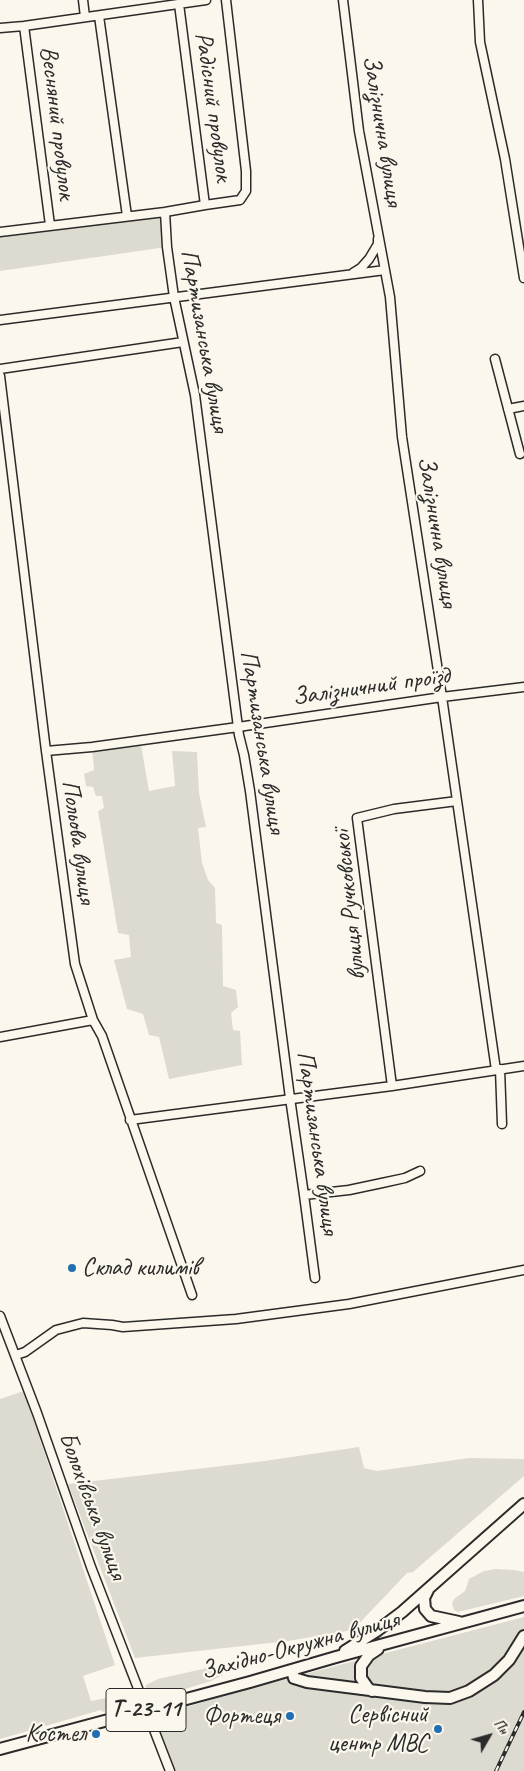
<!DOCTYPE html>
<html>
<head>
<meta charset="utf-8">
<style>
	body { margin:0 }
	#map { position:relative; width:524px; height:1771px; overflow:hidden; background:#fbf7ec; font-family:Caveat,sans-serif }
	canvas { display:block }
	.north { position:absolute; left:464px; top:1711px; width:50px; height:50px; -webkit-text-stroke:4px #fbf7ec; paint-order:stroke; rotate:52deg; font-size:14px; font-weight:700; line-height:20px; text-align:center; color:#2b2b2b }
	.north::after { content:''; display:block; margin:auto; width:18px; height:22px; background:#2b2b2b; clip-path:polygon(50% 0,100% 100%,50% 72%,0 100%) }
</style>
</head>
<body>
<div id="map">
<canvas width="524" height="1771"></canvas>
<div class="north">Пн</div>
</div>
<script>
const ctx = document.querySelector('canvas').getContext('2d');
ctx.lineJoin = 'round';
function fillPath(path, color) { ctx.fillStyle = color; ctx.fill(path, 'evenodd'); }
const shape = rows => new Path2D(rows.map(r => 'M' + r).join(''));
function strokePath(path, color, width, dash) { ctx.strokeStyle = color; ctx.lineWidth = width; ctx.lineCap = dash ? 'butt' : 'round'; ctx.setLineDash(dash || []); ctx.stroke(path); }
function drawText(font, color, halo, rows, align = 'center') {
  ctx.font = font + ' Caveat,sans-serif'; ctx.lineWidth = 4.5; ctx.setLineDash([]); ctx.textBaseline = 'middle'; ctx.strokeStyle = halo; ctx.fillStyle = color; for (const [text, x, y, turn = 0] of rows) {
    ctx.save(); ctx.translate(x, y); ctx.rotate((+turn || 0) * Math.PI / 180); ctx.textAlign = isNaN(turn) ? turn : align; if (halo) ctx.strokeText(text, 0, 0); ctx.fillText(text, 0, 0); ctx.restore();
  }
}
fillPath(shape([
	[165,212,167,247,0,271,0,232],
	[140,739,149,791,175,786,172,751,197,752,199,793,206,827,198,828,202,863,208,880,215,888,216,923,222,925,223,986,236,990,238,1007,231,1013,233,1030,240,1031,242,1065,169,1079,159,1037,149,1035,143,1014,127,1009,114,960,131,957,129,935,118,933,98,811,104,808,102,796,96,796,93,787,86,786,84,774,94,770,92,747],
	[24,1391,115,1665,83,1676,91,1701,111,1697,121,1702,118,1707,103,1712,101,1710,0,1739,0,1399],
	[359,1447,364,1468,377,1471,469,1458,524,1459,524,1476,413,1572,407,1573,353,1630,288,1641,135,1658,68,1484,265,1461],
	[496,1569,514,1570,524,1572,524,1596,458,1612,454,1610,452,1604,454,1599,465,1591,469,1579,484,1571],
	[524,1617,524,1771,165,1771,146,1719,251,1688],
	[216,1666,223,1669,223,1675,211,1681,182,1690,162,1699,148,1699,145,1694,146,1685,158,1679]
]), '#dddad0');
const minor = shape([
	[83,0,85,17],
	[343,0,359,131,390,297,402,437,442,697,496,1070],
	[478,0,480,42,505,159,524,278],
	[99,16,127,216],
	[24,26,50,225],
	[0,28,24,26,206,0],
	[205,205,240,200,246,191,246,171,226,0],
	[165,212,167,247,174,297,195,395,239,735,244,755,250,791,290,1098,304,1195,315,1278],
	[0,232,165,212,205,205,179,4],
	[353,273,361,268,369,259,378,244,378,239],
	[0,320,385,270],
	[495,359,520,454],
	[0,369,183,342],
	[0,376,46,751,75,964,93,1020,102,1036,192,1295],
	[508,409,524,406],
	[46,751,92,747,238,727,442,697,524,687],
	[0,1037,93,1020],
	[500,1069,502,1124],
	[392,1086,357,818,394,809,457,801],
	[130,1120,392,1086,524,1066],
	[304,1195,349,1190,382,1183,405,1178,420,1171],
	[0,1316,37,1413,91,1567,170,1771],
	[16,1355,25,1352,56,1330,83,1323,112,1325,123,1327,236,1319,349,1304,524,1270]
]);
const major = shape([
	[428,1590,424,1598,425,1609,431,1616,459,1622],
	[345,1651,378,1630,402,1612,524,1504],
	[292,1670,294,1678,307,1682,425,1697,450,1698,469,1691,494,1675,509,1660,524,1636],
	[372,1691,368,1688,361,1678,361,1666,369,1655,378,1649],
	[0,1749,250,1682,336,1657,524,1606]
]);
strokePath(minor, '#2b2b2b', 11);
strokePath(major, '#2b2b2b', 14);
strokePath(minor, '#fbf7ec', 8);
strokePath(major, '#fbf7ec', 10);
const rail = shape([
	[496,1771,524,1712]
]);
strokePath(rail, '#2b2b2b', 4);
strokePath(rail, '#fbf7ec', 2, [5.5]);
for (const [x, y, r, color] of [
	[72,1268,5,"#1f6fb2"],
	[290,1716,5,"#1f6fb2"],
	[438,1729,5,"#1f6fb2"],
	[96,1734,5,"#1f6fb2"]
]) { const dot = new Path2D(); dot.arc(x, y, r, 0, 2 * Math.PI); ctx.fillStyle = color; ctx.fill(dot); strokePath(dot, '#fbf7ec', 2); }
for (const [x, y, w] of [
	[146,1710,80]
]) { const box = new Path2D(); box.roundRect(x - w / 2, y - 21.5, w, 43, 4); ctx.fillStyle = '#fbf7ec'; ctx.fill(box); strokePath(box, '#2b2b2b', 1); }
drawText('bold 24px', '#2b2b2b', null, [
	["Т-23-11",146,1710]
]);
drawText('25px', '#2b2b2b', '#fbf7ec', [
	["Радісний провулок",213,107,82],
	["Весняний провулок",57,123,83],
	["Залізнична вулиця",382,131,81],
	["Партизанська вулиця",204,341,80],
	["Залізнична вулиця",437,532,81],
	["Залізничний проїзд",371,687,-8],
	["Партизанська вулиця",262,742,81],
	["Польова вулиця",78,842,82],
	["вулиця Ручковської",350,905,-96],
	["Партизанська вулиця",317,1143,82],
	["Болохівська вулиця",92,1506,70],
	["Західно-Окружна вулиця",300,1646,-15]
]);
drawText('25px', '#2b2b2b', '#fbf7ec', [
	["Склад килимів",82,1268,"left"],
	["Сервісний",428,1715],
	["центр МВС",428,1744],
	["Фортеця",280,1716],
	["Костел",86,1734]
], 'right');
</script>
</body>
</html>
